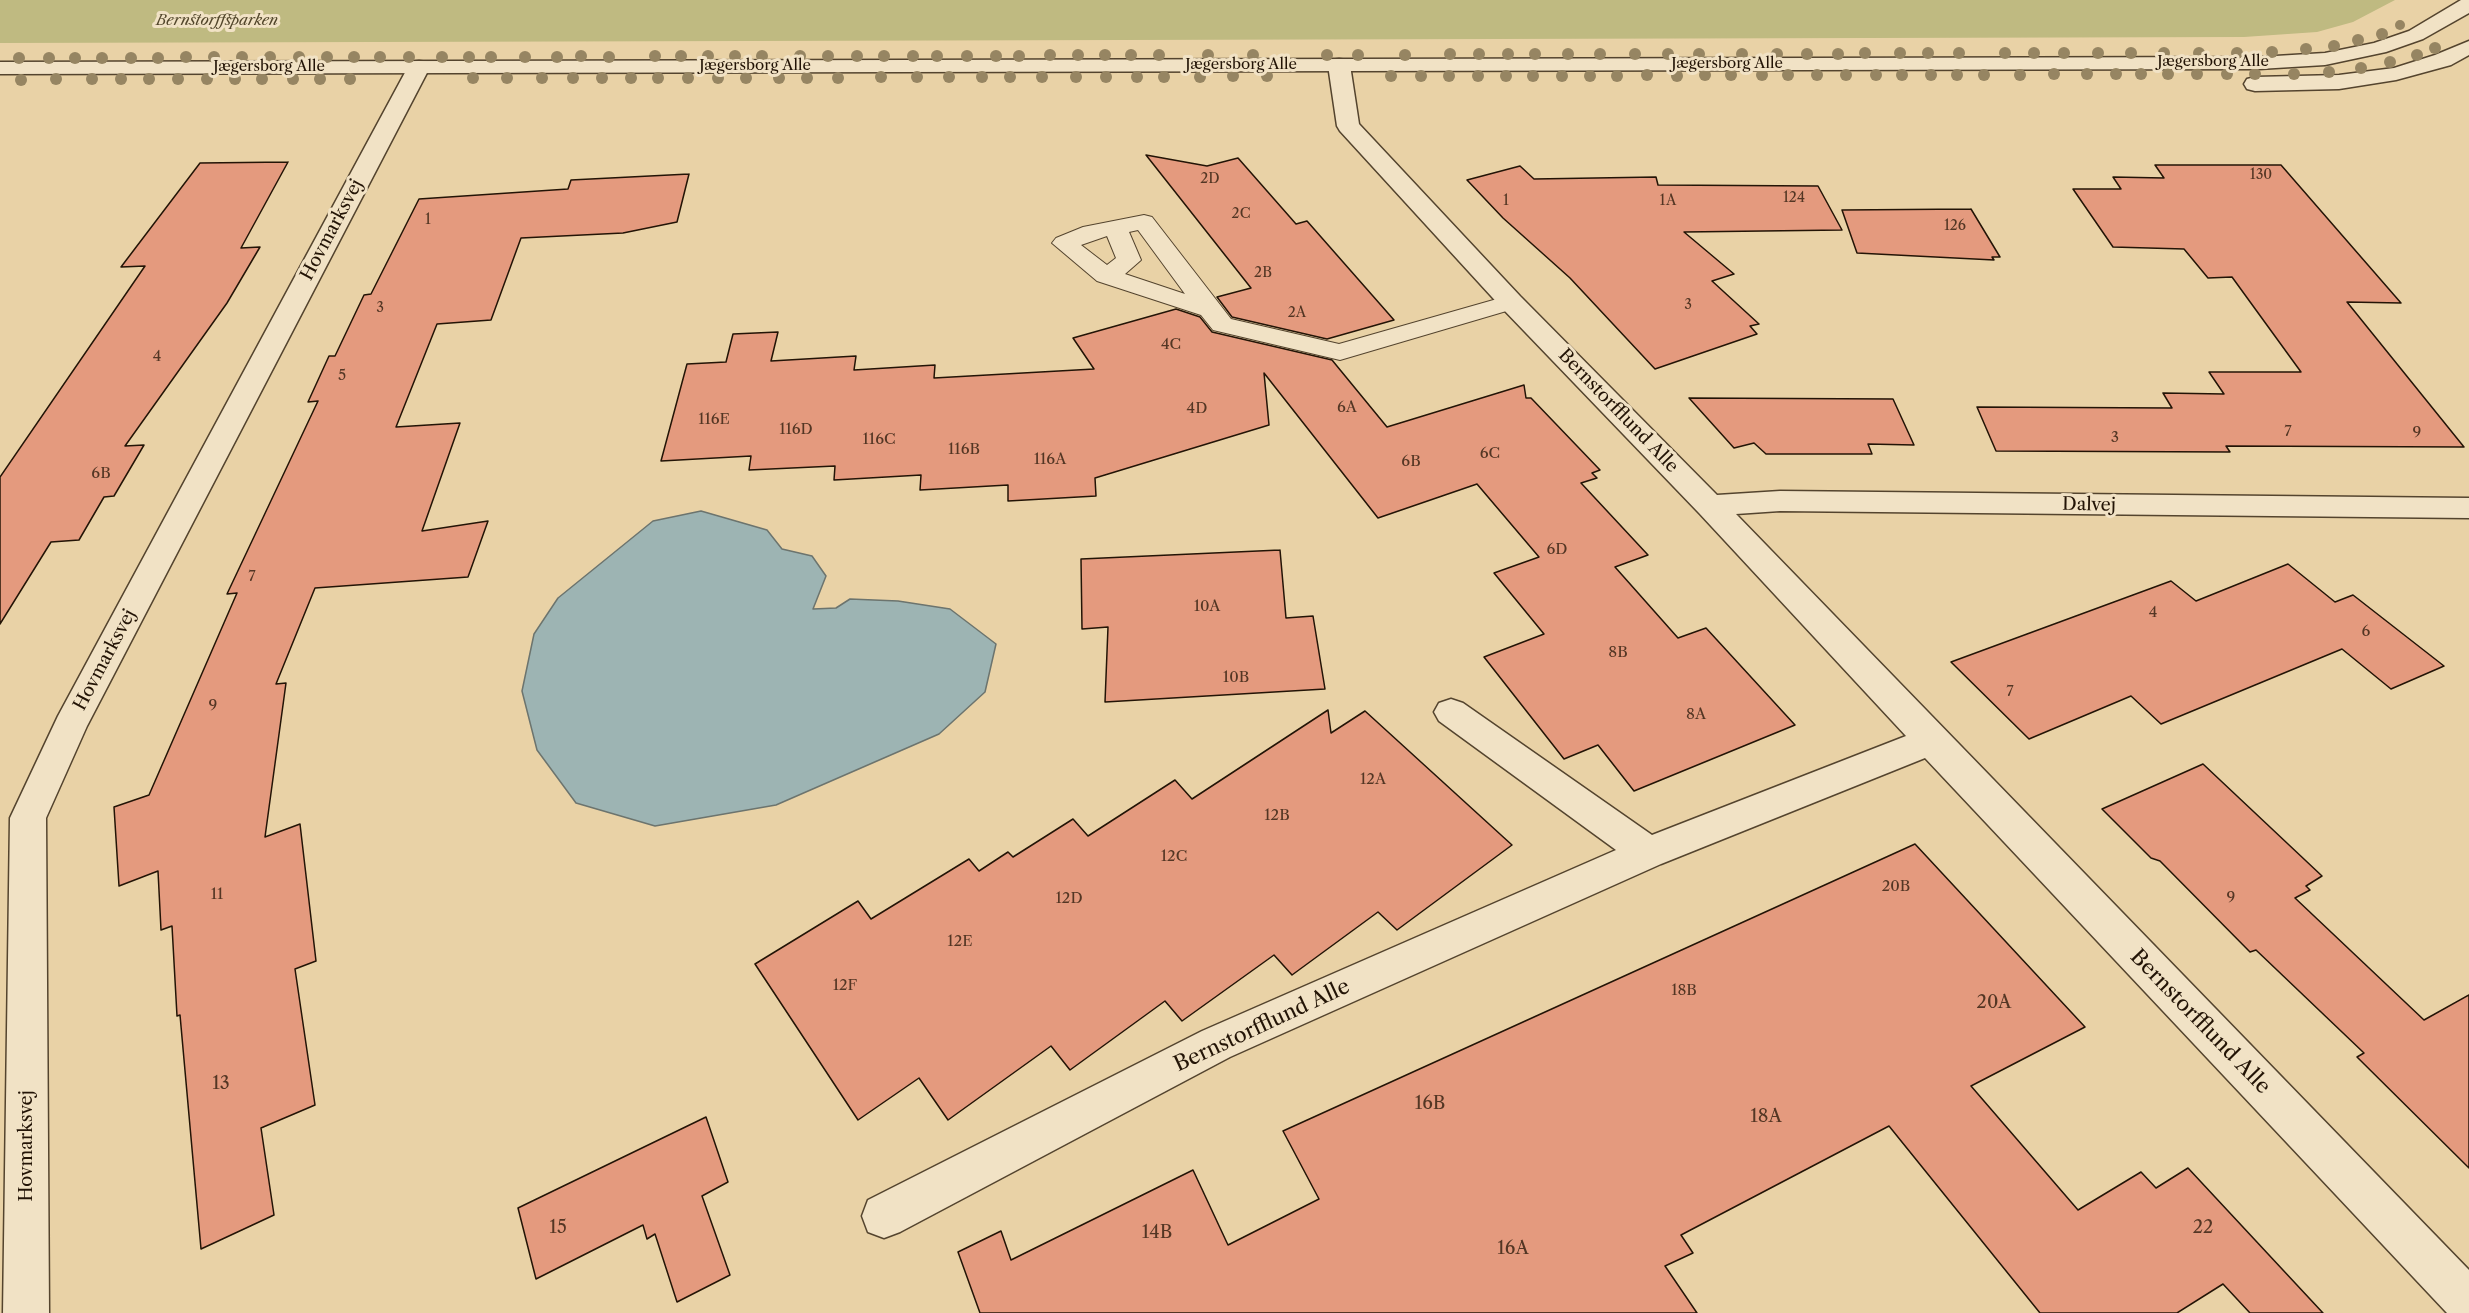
<!DOCTYPE html>
<html>
<head>
<meta charset="utf-8">
<style>
	body { margin:0 }
	canvas { display:block; background:#e9d2a6 }
</style>
</head>
<body>
<canvas width="2469" height="1313"></canvas>
<script>
const ctx = document.querySelector('canvas').getContext('2d');
ctx.lineJoin = 'round';
function fillPath(path, color) { ctx.fillStyle = color; ctx.fill(path, 'evenodd'); }
const shape = rows => new Path2D(rows.map(r => 'M' + r).join(''));
function strokePath(path, color, width, dash) { ctx.strokeStyle = color; ctx.lineWidth = width; ctx.lineCap = dash ? 'butt' : 'round'; ctx.setLineDash(dash || []); ctx.stroke(path); }
function drawText(font, color, halo, rows, align = 'center') {
  ctx.font = font + ' "Libre Caslon Text",serif'; ctx.lineWidth = 6; ctx.setLineDash([]); ctx.textBaseline = 'middle'; ctx.strokeStyle = halo; ctx.fillStyle = color; for (const [text, x, y, turn = 0] of rows) {
    ctx.save(); ctx.translate(x, y); ctx.rotate((+turn || 0) * Math.PI / 180); ctx.textAlign = isNaN(turn) ? turn : align; if (halo) ctx.strokeText(text, 0, 0); ctx.fillText(text, 0, 0); ctx.restore();
  }
}
fillPath(shape([
	[0,0,2395,0,2353,22,2317,32,2244,37,0,43]
]), '#bfba81');
const water = shape([
	[701,511,767,530,782,549,812,556,826,576,813,609,836,608,850,599,898,601,950,609,996,644,985,692,939,734,776,805,655,826,576,803,537,750,522,691,534,634,558,598,653,521,701,511]
]);
fillPath(water, '#9db4b3');
strokePath(water, '#6c746e', 1.5);
const building = shape([
	[1146,155,1207,166,1238,158,1296,224,1307,221,1394,320,1327,339,1232,317,1217,297,1251,288,1146,155],
	[288,162,241,248,260,247,227,303,125,446,144,445,114,496,104,497,79,540,51,542,0,624,0,477,145,266,121,267,200,163,288,162],
	[2155,165,2281,165,2401,303,2347,302,2464,447,2226,446,2230,452,1996,451,1977,407,2172,408,2163,393,2224,394,2209,372,2301,372,2232,277,2208,278,2184,249,2113,247,2073,189,2121,189,2113,177,2164,178,2155,165],
	[1520,166,1534,179,1656,177,1658,185,1818,186,1842,230,1684,232,1734,274,1712,281,1759,324,1750,326,1757,334,1655,369,1570,278,1503,218,1467,180,1520,166],
	[689,174,677,222,623,233,521,238,491,320,437,324,396,427,460,423,422,531,488,521,468,577,315,588,276,684,286,683,265,837,300,824,316,961,295,969,315,1105,261,1128,274,1215,201,1249,180,1015,177,1016,172,926,161,930,158,871,119,886,114,807,149,795,237,593,227,594,318,401,308,402,329,356,335,356,364,295,371,294,419,199,568,189,571,180,689,174],
	[1971,209,2000,257,1992,257,1994,260,1857,253,1842,210,1971,209],
	[1176,309,1200,317,1212,332,1332,360,1387,427,1524,385,1526,398,1531,398,1600,470,1592,473,1597,478,1581,483,1648,555,1615,567,1678,638,1706,628,1795,725,1634,791,1598,745,1564,759,1484,657,1544,634,1494,573,1539,557,1477,484,1378,518,1264,373,1269,425,1095,478,1096,496,1008,501,1008,485,920,490,921,475,834,480,835,466,749,470,751,456,661,461,687,364,726,362,733,334,778,332,771,361,856,356,854,370,935,365,934,378,1094,369,1073,338,1176,309],
	[1689,398,1893,399,1914,445,1868,444,1872,454,1766,454,1754,443,1734,448,1689,398],
	[1280,550,1286,618,1313,616,1325,689,1105,702,1108,627,1082,629,1081,559,1280,550],
	[2288,564,2335,602,2353,595,2444,666,2391,689,2342,649,2161,724,2131,696,2029,739,1951,662,2171,581,2196,601,2288,564],
	[1328,710,1331,733,1365,711,1512,845,1397,930,1378,912,1292,975,1274,955,1182,1021,1165,1001,1070,1070,1051,1046,948,1120,919,1078,858,1120,755,964,858,901,871,919,969,859,979,871,1008,852,1013,857,1073,819,1088,836,1175,780,1192,799,1328,710],
	[2203,764,2322,876,2306,886,2310,890,2295,898,2424,1020,2469,995,2469,1168,2357,1057,2364,1053,2256,950,2250,952,2160,861,2151,858,2102,809,2203,764],
	[1915,844,2085,1027,1971,1086,2078,1210,2141,1172,2156,1188,2188,1168,2323,1313,2250,1313,2223,1284,2177,1313,2040,1313,1889,1126,1681,1235,1693,1253,1665,1266,1697,1313,980,1313,958,1252,1001,1231,1011,1260,1193,1170,1228,1245,1319,1199,1283,1131,1915,844],
	[706,1117,728,1182,702,1196,730,1275,677,1302,655,1234,647,1239,643,1225,536,1279,518,1208,706,1117]
]);
fillPath(building, '#e49a7e');
strokePath(building, '#231406', 1.5);
const service = shape([
	[1144,215,1152,217,1231,319,1339,344,1511,295,1520,297,1523,302,1520,307,1340,360,1213,330,1201,315,1097,281,1052,243,1056,238,1083,227,1144,215],
	[1138,230,1185,294,1125,274,1141,260,1129,232,1138,230],
	[1107,236,1116,258,1107,265,1081,245,1107,236]
]);
const minor = shape([
	[1339,59,1347,60,1350,65,1359,124,1520,296,1717,495,1780,491,2469,498,2469,518,1780,511,1736,514,2469,1270,2469,1313,2447,1313,1925,758,1661,864,1230,1057,900,1232,884,1238,868,1232,862,1216,868,1200,1202,1031,1616,850,1439,721,1434,712,1439,703,1451,699,1463,703,1652,835,1906,736,1699,513,1502,308,1340,131,1337,126,1328,65,1331,60,1339,59],
	[419,61,427,62,430,67,87,726,46,818,49,1313,3,1313,10,818,58,716,408,67,411,62,419,61]
]);
const tertiary = shape([
	[2461,0,2469,0,2469,13,2423,39,2386,52,2325,65,2259,69,0,74,0,62,2259,57,2325,53,2374,43,2409,31,2461,0],
	[2469,41,2469,55,2451,65,2396,80,2339,89,2255,91,2247,89,2244,84,2247,79,2255,77,2339,75,2394,68,2435,55,2469,41]
]);
strokePath(service, '#54442e', 2);
strokePath(minor, '#54442e', 3);
strokePath(tertiary, '#54442e', 3);
fillPath(service, '#f1e2c5');
fillPath(minor, '#f1e2c5');
fillPath(tertiary, '#f1e2c5');
ctx.fillStyle = '#968562';
for (const [x, y, r] of [
	[2400,25,5],
	[2382,34,6],
	[2358,40,6],
	[2334,46,6],
	[2435,48,6],
	[2306,49,6],
	[2272,52,6],
	[1865,53,6],
	[1900,53,6],
	[1928,53,6],
	[1959,53,6],
	[2005,53,6],
	[2034,53,6],
	[2064,53,6],
	[2098,53,6],
	[2131,53,6],
	[2164,53,6],
	[2199,53,6],
	[2237,53,6],
	[1450,54,6],
	[1479,54,6],
	[1508,54,6],
	[1535,54,6],
	[1568,54,6],
	[1600,54,6],
	[1635,54,6],
	[1668,54,6],
	[1699,54,6],
	[1742,54,6],
	[1777,54,6],
	[1807,54,6],
	[1838,54,6],
	[1050,55,6],
	[1078,55,6],
	[1105,55,6],
	[1131,55,6],
	[1159,55,6],
	[1208,55,6],
	[1253,55,6],
	[1327,55,6],
	[1358,55,6],
	[1405,55,6],
	[2417,55,6],
	[581,56,6],
	[655,56,6],
	[681,56,6],
	[708,56,6],
	[735,56,6],
	[762,56,6],
	[800,56,6],
	[828,56,6],
	[857,56,6],
	[884,56,6],
	[913,56,6],
	[937,56,6],
	[967,56,6],
	[996,56,6],
	[1019,56,6],
	[186,57,6],
	[214,57,6],
	[242,57,6],
	[270,57,6],
	[299,57,6],
	[327,57,6],
	[354,57,6],
	[380,57,6],
	[409,57,6],
	[442,57,6],
	[469,57,6],
	[491,57,6],
	[525,57,6],
	[557,57,6],
	[609,57,6],
	[19,58,6],
	[49,58,6],
	[75,58,6],
	[102,58,6],
	[131,58,6],
	[158,58,6],
	[2390,62,6],
	[2361,68,6],
	[2329,72,6],
	[2054,74,6],
	[2087,74,6],
	[2116,74,6],
	[2141,74,6],
	[2168,74,6],
	[2197,74,6],
	[2227,74,6],
	[2255,74,6],
	[2294,74,6],
	[1647,75,6],
	[1705,75,6],
	[1731,75,6],
	[1762,75,6],
	[1788,75,6],
	[1817,75,6],
	[1846,75,6],
	[1876,75,6],
	[1902,75,6],
	[1931,75,6],
	[1957,75,6],
	[1984,75,6],
	[2020,75,6],
	[1233,76,6],
	[1267,76,6],
	[1391,76,6],
	[1421,76,6],
	[1449,76,6],
	[1478,76,6],
	[1506,76,6],
	[1533,76,6],
	[1562,76,6],
	[1590,76,6],
	[1617,76,6],
	[1677,76,6],
	[881,77,6],
	[917,77,6],
	[949,77,6],
	[982,77,6],
	[1010,77,6],
	[1042,77,6],
	[1076,77,6],
	[1106,77,6],
	[1137,77,6],
	[1164,77,6],
	[1200,77,6],
	[473,78,6],
	[507,78,6],
	[542,78,6],
	[573,78,6],
	[602,78,6],
	[631,78,6],
	[658,78,6],
	[688,78,6],
	[718,78,6],
	[746,78,6],
	[779,78,6],
	[807,78,6],
	[838,78,6],
	[56,79,6],
	[92,79,6],
	[121,79,6],
	[149,79,6],
	[178,79,6],
	[207,79,6],
	[235,79,6],
	[262,79,6],
	[293,79,6],
	[320,79,6],
	[350,79,6],
	[21,80,6]
]) { ctx.beginPath(); ctx.arc(x, y, r, 0, 2 * Math.PI); ctx.fill(); }
drawText('14px', '#533624', null, [
	["130",2261,175],
	["2D",1210,179],
	["124",1794,198],
	["1",1506,201],
	["1A",1668,201],
	["2C",1241,214],
	["1",428,220],
	["126",1955,226],
	["2B",1263,273],
	["3",1688,305],
	["3",380,308],
	["2A",1297,313]
]);
drawText('italic 15px', '#52462b', '#f1e2c5', [
	["Bernstorffsparken",217,21]
]);
drawText('15px', '#231406', '#f1e2c5', [
	["Jægersborg Alle",2213,62],
	["Jægersborg Alle",1727,64],
	["Jægersborg Alle",1241,65],
	["Jægersborg Alle",755,66],
	["Jægersborg Alle",269,67]
]);
drawText('15px', '#533624', null, [
	["4C",1171,345],
	["4",157,357],
	["5",342,376],
	["6A",1347,408],
	["4D",1197,409],
	["116E",714,420],
	["116D",796,430],
	["7",2288,432],
	["9",2417,433],
	["3",2115,438],
	["116C",879,440],
	["116B",964,450],
	["6C",1490,454],
	["116A",1050,460],
	["6B",1411,462],
	["6B",101,474],
	["6D",1557,550],
	["7",252,577],
	["10A",1207,607],
	["4",2153,613],
	["6",2366,632],
	["8B",1618,653],
	["10B",1236,678],
	["7",2010,692],
	["9",213,706],
	["8A",1696,715],
	["12A",1373,780],
	["12B",1277,816],
	["12C",1174,857],
	["20B",1896,887],
	["11",217,895],
	["9",2231,898],
	["12D",1069,899],
	["12E",960,942],
	["12F",845,986],
	["18B",1684,991]
]);
drawText('18px', '#231406', '#f1e2c5', [
	["Hovmarksvej",332,230,-62],
	["Bernstorfflund Alle",1618,411,46],
	["Dalvej",2089,505,1],
	["Hovmarksvej",105,660,-62],
	["Hovmarksvej",27,1146,-90]
]);
drawText('18px', '#533624', null, [
	["20A",1994,1003],
	["13",221,1084],
	["16B",1430,1104],
	["18A",1766,1117],
	["15",558,1228],
	["22",2203,1228],
	["14B",1157,1233],
	["16A",1513,1249]
]);
drawText('21px', '#231406', '#f1e2c5', [
	["Bernstorfflund Alle",2200,1022,46],
	["Bernstorfflund Alle",1262,1026,-25]
]);
</script>
</body>
</html>
